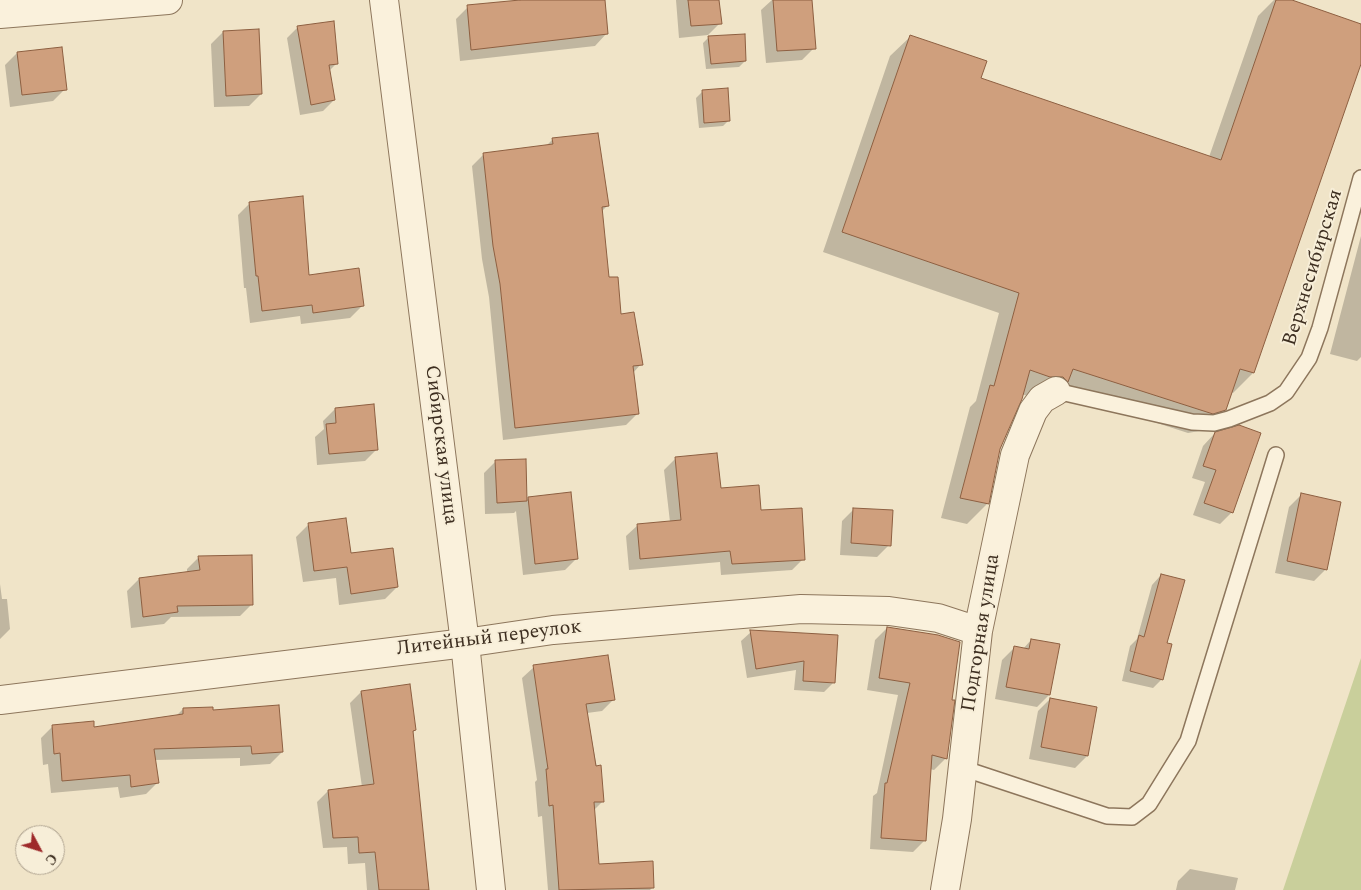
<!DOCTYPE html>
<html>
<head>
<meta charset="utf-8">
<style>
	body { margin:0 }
	#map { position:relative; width:1361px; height:890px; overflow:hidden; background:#f0e4c8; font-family:Spectral,serif }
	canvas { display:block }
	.north { position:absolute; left:15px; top:825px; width:50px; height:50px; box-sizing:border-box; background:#f7eed8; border:1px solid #ada18e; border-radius:50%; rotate:130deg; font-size:14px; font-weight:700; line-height:20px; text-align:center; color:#3d2e20 }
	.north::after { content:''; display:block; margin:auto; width:18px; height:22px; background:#9e2a2b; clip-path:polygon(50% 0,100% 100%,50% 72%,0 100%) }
</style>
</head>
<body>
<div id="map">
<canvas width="1361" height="890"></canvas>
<div class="north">С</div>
</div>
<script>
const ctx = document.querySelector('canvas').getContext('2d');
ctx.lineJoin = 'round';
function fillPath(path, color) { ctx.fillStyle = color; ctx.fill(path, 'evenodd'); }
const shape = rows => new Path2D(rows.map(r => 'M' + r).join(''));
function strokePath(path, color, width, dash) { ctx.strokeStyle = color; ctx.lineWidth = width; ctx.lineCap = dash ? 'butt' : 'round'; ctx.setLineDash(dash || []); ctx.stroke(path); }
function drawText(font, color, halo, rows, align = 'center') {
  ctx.font = font + ' Spectral,serif'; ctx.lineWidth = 4; ctx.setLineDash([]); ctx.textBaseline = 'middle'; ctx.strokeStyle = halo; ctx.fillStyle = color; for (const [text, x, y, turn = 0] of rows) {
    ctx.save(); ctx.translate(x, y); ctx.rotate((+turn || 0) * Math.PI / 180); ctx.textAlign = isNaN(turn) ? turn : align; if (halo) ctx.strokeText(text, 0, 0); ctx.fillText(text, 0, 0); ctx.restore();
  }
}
fillPath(shape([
	[1361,658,1361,890,1283,890]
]), '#c9cf9b');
fillPath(shape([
	[531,0,604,0,607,33,595,46,460,61,456,19,468,7],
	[676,0,718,0,720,23,708,35,679,38],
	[772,0,810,0,814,48,802,60,766,63,761,10],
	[1274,0,1289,0,1361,25,1361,60,1253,373,1233,393,1231,392,1225,409,1205,430,1188,433,1058,391,1030,397,1022,394,999,449,988,503,967,524,941,518,970,407,976,401,999,313,823,252,890,56,911,36,980,79,1209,157,1258,16],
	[298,27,337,63,329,71,334,100,323,111,300,115,287,38],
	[223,32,261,94,249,106,214,107,211,44],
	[709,37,745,61,739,67,706,69,703,43],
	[17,53,65,89,53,101,10,107,5,65],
	[702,92,729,120,723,126,699,128,696,98],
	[553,139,607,206,601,212,608,279,620,315,641,364,633,373,638,413,626,425,503,440,489,297,482,259,472,166,484,154,546,146],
	[250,203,308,276,362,306,350,318,301,324,300,316,250,323,246,288,244,288,238,215],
	[1361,236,1361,357,1357,361,1330,354],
	[335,409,377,449,365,461,317,465,315,437,324,429,323,421],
	[1215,433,1232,512,1220,524,1193,515,1205,482,1192,478,1203,446],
	[676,458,720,490,760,511,803,559,792,570,721,575,720,562,629,570,626,536,638,525,670,522,664,470],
	[496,461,526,500,528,498,577,558,565,570,523,575,516,511,514,513,485,514,484,473],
	[1301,495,1326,569,1314,581,1275,573,1289,507],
	[854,509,889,545,877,557,840,555,842,521],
	[308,525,350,554,397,587,385,599,339,605,336,578,303,582,296,537],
	[199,557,252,604,240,616,171,617,164,624,131,628,127,591,139,579,187,573,187,569],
	[1161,575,1166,644,1162,679,1153,688,1122,681,1130,646,1137,639,1152,585],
	[0,584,2,599,7,599,10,629,0,639],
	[887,628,951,701,946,758,934,770,930,769,925,840,913,852,870,849,873,796,877,793,898,695,867,690,875,640],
	[751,632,836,636,833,683,824,692,794,690,796,670,747,678,741,641],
	[1031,640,1049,695,1037,707,995,699,1002,660,1014,648,1023,649],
	[534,667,613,700,602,711,587,713,603,801,593,811,597,865,652,888,650,890,548,890,542,816,538,817,535,782,537,780,522,678],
	[361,692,415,730,412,733,428,890,367,890,365,863,348,864,347,847,323,848,317,802,328,791,362,787,350,703],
	[1050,699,1087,756,1075,768,1029,759,1038,711],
	[183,709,282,752,270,764,240,766,240,758,155,760,158,782,146,794,120,798,118,787,51,793,48,764,43,765,41,738,53,726,93,728,176,716],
	[1190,869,1238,878,1235,890,1176,890,1178,881]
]), '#0003');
const building = shape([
	[520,0,605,0,608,34,471,50,467,5,520,0],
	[688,0,719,0,722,24,691,26,688,0],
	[773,0,812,0,816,49,777,51,773,0],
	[1276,0,1292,0,1361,24,1361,64,1254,373,1240,369,1226,410,1213,414,1073,369,1068,382,1063,377,1050,377,1030,370,1022,399,1000,449,989,504,960,498,990,385,994,386,1019,293,842,232,910,35,987,61,981,78,1221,160,1276,0],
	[334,21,338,64,329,65,335,100,311,105,297,26,334,21],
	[259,29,262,94,226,96,223,31,259,29],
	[745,34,746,61,711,64,708,36,745,34],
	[62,47,67,90,22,95,17,52,62,47],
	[728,88,730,121,704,123,702,90,728,88],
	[598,133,609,206,602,207,609,277,618,277,621,314,634,312,643,365,633,366,639,414,515,428,500,284,493,246,483,153,553,144,552,138,598,133],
	[303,196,309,275,359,268,364,306,313,313,312,305,262,311,258,276,256,276,249,202,303,196],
	[374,404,378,450,329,454,326,424,336,423,335,408,374,404],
	[1239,425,1261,433,1233,513,1204,503,1216,470,1203,466,1215,432,1239,425],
	[717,453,721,488,759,485,761,510,802,508,805,560,732,564,730,551,640,559,637,524,681,520,675,457,717,453],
	[526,459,527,501,497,503,495,460,526,459],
	[571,492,578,559,535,564,528,497,571,492],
	[1301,493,1341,502,1327,570,1287,561,1301,493],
	[853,508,893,510,891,546,851,543,853,508],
	[346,518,351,553,393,548,398,587,351,594,347,567,314,571,308,523,346,518],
	[252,555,253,605,177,606,178,612,143,617,139,578,200,570,198,556,252,555],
	[1161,574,1185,580,1167,643,1172,644,1163,680,1130,671,1139,635,1144,637,1161,574],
	[887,627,938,635,960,642,952,700,955,700,947,759,932,755,926,841,881,838,885,783,887,783,910,683,879,678,887,627],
	[750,630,838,635,835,683,803,681,804,661,756,669,750,630],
	[1031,639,1060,644,1050,695,1006,687,1014,646,1029,649,1031,639],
	[608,655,615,700,586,704,596,766,601,765,604,802,594,802,599,864,653,861,654,888,559,890,553,805,549,806,546,769,548,769,533,665,608,655],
	[410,684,416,730,413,731,429,890,379,890,375,852,359,853,358,837,333,838,328,790,374,784,361,691,410,684],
	[1050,698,1097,707,1088,756,1041,747,1050,698],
	[279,705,283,752,252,754,251,746,154,749,159,783,131,787,130,775,62,781,60,753,54,754,52,725,94,721,94,727,183,714,183,708,213,707,213,710,279,705]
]);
fillPath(building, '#cf9f7d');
strokePath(building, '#8d5f41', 1);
const service = shape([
	[1056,391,1192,422,1214,423,1229,419,1270,403,1286,392,1309,358,1320,328,1361,178],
	[962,768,1107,816,1132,817,1149,804,1188,741,1276,455]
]);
const minor = shape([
	[0,14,168,0],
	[0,700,465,643,553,630,801,609,889,611,938,618,978,631],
	[945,890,957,819,978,631,1015,455,1033,411,1042,399,1056,391]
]);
const tertiary = shape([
	[384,0,465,643,491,890]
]);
strokePath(service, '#8d765c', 18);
strokePath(minor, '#8d765c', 30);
strokePath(tertiary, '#8d765c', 30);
strokePath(service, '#faf1dc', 15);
strokePath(minor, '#faf1dc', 28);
strokePath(tertiary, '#faf1dc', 28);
drawText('20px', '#3d2e20', '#f7eed8', [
	["Верхнесибирская",1314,268,-73],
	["Сибирская улица",440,445,83],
	["Подгорная улица",982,633,-81],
	["Литейный переулок",489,639,-7]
]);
</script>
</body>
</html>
